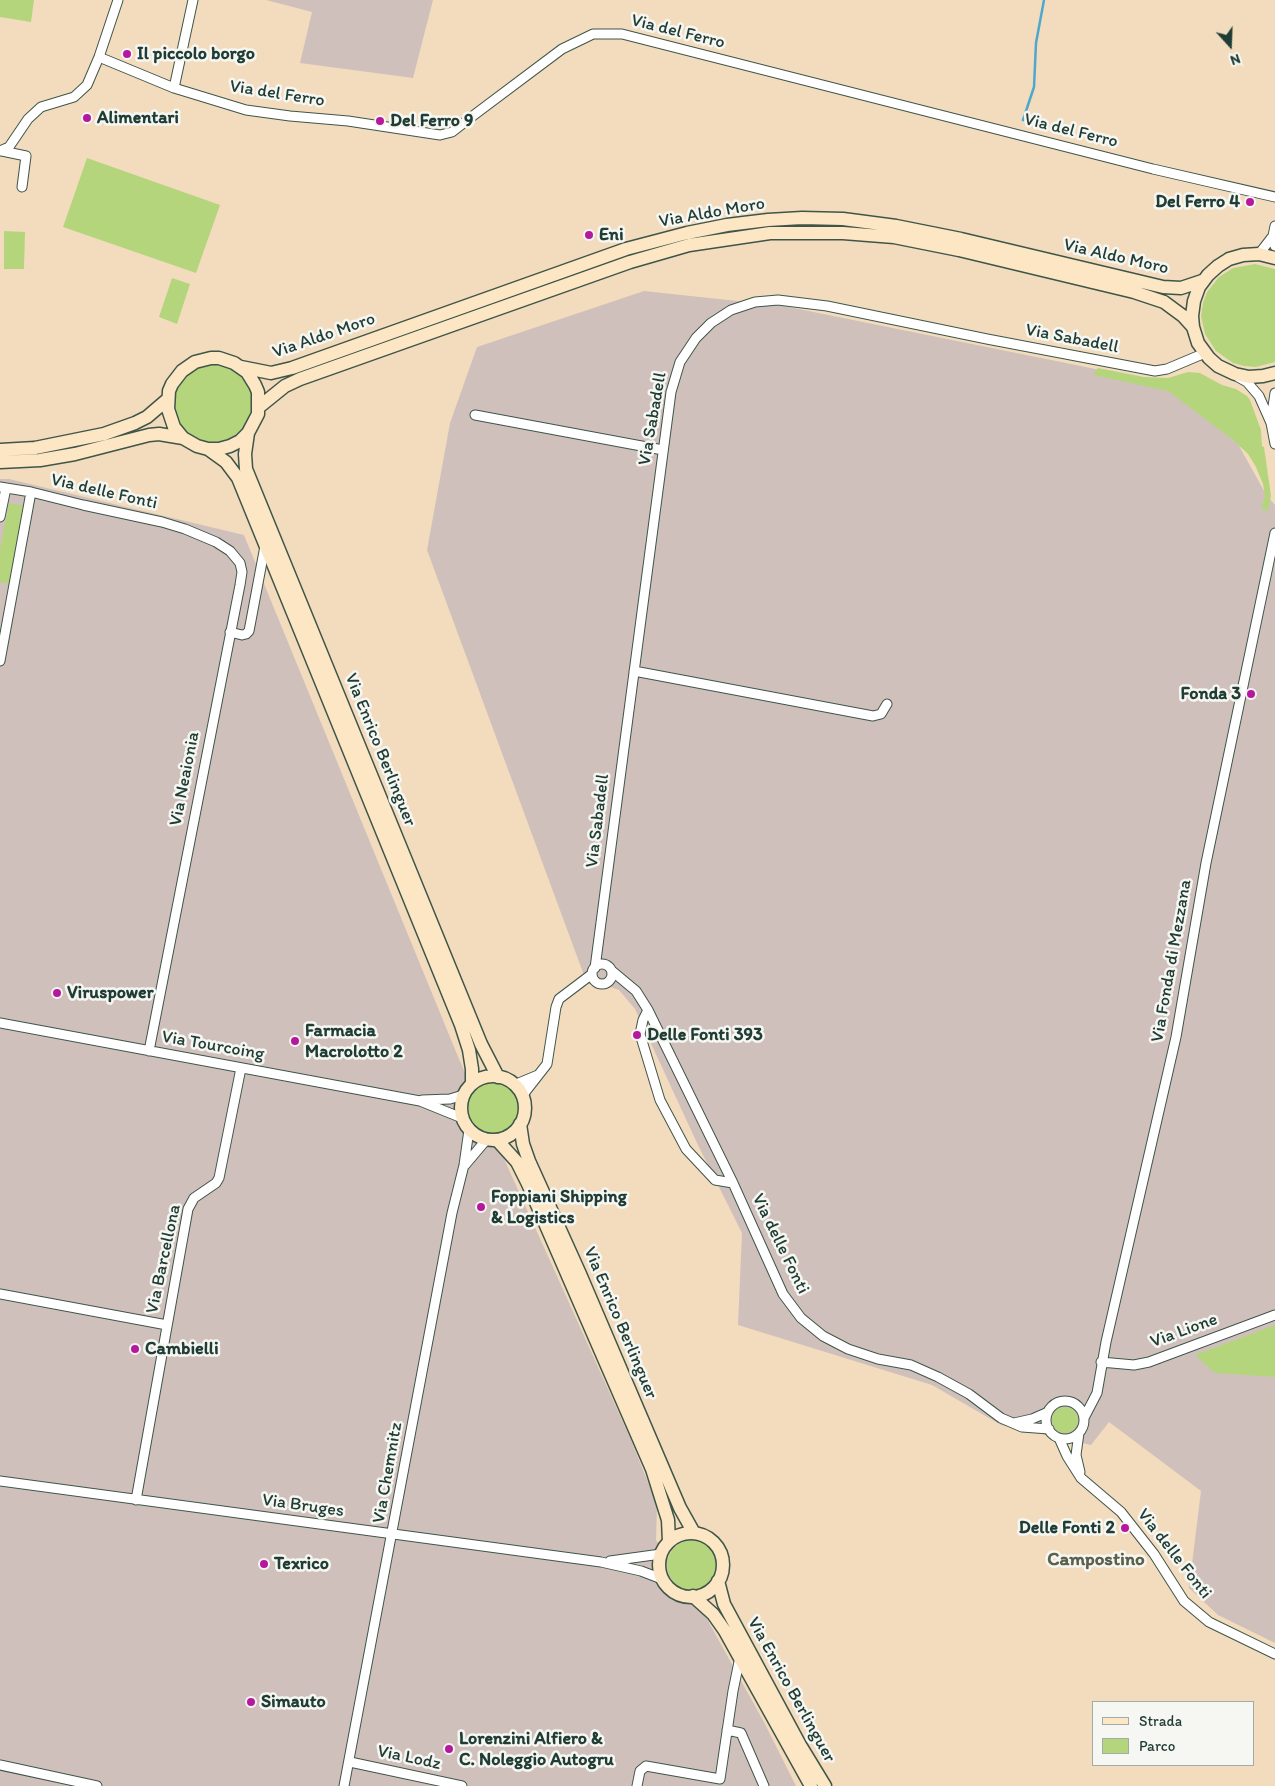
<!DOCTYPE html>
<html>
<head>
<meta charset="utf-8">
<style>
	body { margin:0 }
	#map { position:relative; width:1275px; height:1786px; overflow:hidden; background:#f2dcbd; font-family:Itim,sans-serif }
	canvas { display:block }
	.legend { position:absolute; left:1092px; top:1701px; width:162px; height:65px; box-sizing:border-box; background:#f6f6f2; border:1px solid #a0aca6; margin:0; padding:6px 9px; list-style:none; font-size:15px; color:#1f3d34 }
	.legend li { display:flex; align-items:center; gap:10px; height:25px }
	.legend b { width:25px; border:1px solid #a0aca6 }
	.north { position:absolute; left:1205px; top:20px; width:50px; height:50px; -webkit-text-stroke:4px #f6f6f2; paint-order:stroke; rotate:160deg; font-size:14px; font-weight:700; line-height:20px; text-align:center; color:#1f3d34 }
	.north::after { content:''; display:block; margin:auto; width:18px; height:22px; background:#1f3d34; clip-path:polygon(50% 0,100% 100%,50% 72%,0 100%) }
</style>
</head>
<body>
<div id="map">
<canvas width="1275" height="1786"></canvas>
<ul class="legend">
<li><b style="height:6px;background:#fce6c4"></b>Strada</li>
<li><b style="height:14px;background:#b5d57d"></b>Parco</li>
</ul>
<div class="north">N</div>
</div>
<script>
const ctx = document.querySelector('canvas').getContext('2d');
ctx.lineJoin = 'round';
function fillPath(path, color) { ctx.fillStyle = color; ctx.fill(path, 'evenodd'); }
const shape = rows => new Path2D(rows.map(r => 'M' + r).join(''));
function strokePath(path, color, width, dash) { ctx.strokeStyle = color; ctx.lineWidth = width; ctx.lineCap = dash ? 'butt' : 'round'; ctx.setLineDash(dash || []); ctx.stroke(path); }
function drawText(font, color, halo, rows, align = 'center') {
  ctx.font = font + ' Itim,sans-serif'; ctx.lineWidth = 5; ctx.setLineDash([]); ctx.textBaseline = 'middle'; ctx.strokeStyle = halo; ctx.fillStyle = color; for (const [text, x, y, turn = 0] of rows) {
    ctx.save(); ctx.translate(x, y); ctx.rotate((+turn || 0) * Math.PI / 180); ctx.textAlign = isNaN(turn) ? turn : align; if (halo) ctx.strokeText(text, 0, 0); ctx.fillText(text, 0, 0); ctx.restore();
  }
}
fillPath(shape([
	[266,0,433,0,413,78,300,63,312,12],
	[644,291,784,306,1165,383,1238,444,1267,496,1275,505,1275,1643,1218,1615,1189,1588,1201,1491,1109,1422,1091,1445,1001,1425,932,1385,738,1325,742,1233,697,1143,635,1009,619,990,585,978,427,550,450,423,477,347],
	[0,479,9,479,244,535,459,1059,631,1440,657,1505,656,1540,707,1619,765,1724,796,1786,0,1786]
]), '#d0c0bc');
fillPath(shape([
	[0,0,34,0,31,22,0,17],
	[87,158,220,205,196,273,63,227],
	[4,231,25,232,24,269,4,269],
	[1255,264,1275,269,1275,362,1256,367,1244,366,1233,363,1216,351,1205,334,1201,316,1203,303,1207,292,1219,277,1233,268],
	[172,278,190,284,177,324,159,317],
	'174 403a39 39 0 1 1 78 0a39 39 0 1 1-78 0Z',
	[1098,368,1144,377,1168,378,1188,372,1200,373,1222,385,1236,389,1247,396,1250,400,1261,430,1262,446,1264,447,1271,496,1268,511,1261,509,1265,496,1263,484,1256,467,1248,454,1233,440,1168,391,1093,375],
	[9,503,25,506,10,584,0,582,0,549],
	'468 1108a25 25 0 1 1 50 0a25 25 0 1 1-50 0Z',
	[1275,1325,1275,1377,1215,1373,1195,1355],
	'1052 1420a13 13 0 1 1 26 0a13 13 0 1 1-26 0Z',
	'667 1565a25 25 0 1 1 50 0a25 25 0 1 1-50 0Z'
]), '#b5d57d');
strokePath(shape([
	[1023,120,1034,87,1036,43,1044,0]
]), '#50a7cd', 2.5);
const street = shape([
	[99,57,174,88,246,110,290,116,348,121,440,135,452,132,470,118,562,49,593,34,622,34,1153,169,1275,197],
	[174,88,193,0],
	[0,151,9,147,28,119,41,107,74,97,87,85,99,57,118,0],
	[2,151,26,156,22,187],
	[1275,226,1273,236,1275,246],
	[1259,254,1273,236],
	[1238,377,1247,382,1259,396,1271,423,1275,444],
	[475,415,663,450],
	[1271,420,1275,393],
	[0,487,31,492,83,505,162,522,185,529,216,542,230,551,240,563,242,572,240,585,149,1051],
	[0,517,6,488],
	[230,632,242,635,246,634,249,631,265,546],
	[0,661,31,492],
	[634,671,873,716,881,714,887,704],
	'592 974a10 10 0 1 1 20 0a10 10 0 1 1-20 0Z',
	[595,968,671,392,680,362,696,338,711,323,731,310,755,302,778,300,827,306,987,339,1155,371,1167,369,1205,353],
	[612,971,636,991,648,1010,733,1183,783,1294,801,1318,823,1336,848,1349,878,1359,911,1365,938,1377,969,1394,1001,1418,1022,1427,1049,1429],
	[648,1010,643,1020,640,1034,660,1100,686,1149,715,1180,733,1183],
	[0,1023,420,1101,462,1118],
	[514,1085,538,1075],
	[522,1096,547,1064,556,1007,559,999,592,974],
	[422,1100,450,1099,463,1095],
	[465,1165,487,1139],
	[0,1294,167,1325],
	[1101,1362,1134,1365,1149,1362,1275,1315],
	'1046 1420a19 19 0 1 1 38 0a19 19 0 1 1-38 0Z',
	[1084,1418,1097,1393,1106,1342,1176,1037,1206,863,1275,533],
	[1014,1423,1032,1419,1048,1412],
	[1079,1433,1076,1455,1080,1472],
	[1059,1438,1067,1456,1081,1478,1121,1512,1154,1554,1184,1601,1209,1622,1275,1654],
	[0,1481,601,1562,641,1571,662,1579],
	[136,1500,188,1209,194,1198,216,1183,219,1178,241,1068],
	[610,1561,661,1554],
	[727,1730,741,1733,764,1786],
	[350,1762,462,1786],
	[0,1765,97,1786],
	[344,1786,452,1213,464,1165,469,1130],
	[637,1786,640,1771,646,1766,720,1779,733,1691,740,1657]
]);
const secondary = shape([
	[1275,258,1259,254,1243,255,1229,259,1218,266,1208,275,1199,287,1194,301,1192,316,1193,327,1198,343,1209,358,1218,366,1235,374,1249,377,1263,376,1275,373],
	[241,367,271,373,292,368,626,249,687,233,727,225,768,220,802,218,843,219,896,226,961,239,1163,287,1181,288,1202,281],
	[259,407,285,386,300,379,630,262,689,245,770,233,843,233,894,237,959,250,1134,292,1164,302,1183,316,1193,327],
	[248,433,245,454,246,469,481,1044,498,1077],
	[208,449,226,462,238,478,461,1025,469,1050,472,1069,472,1084],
	[0,450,35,448,104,434,135,423,147,417,168,399],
	[0,462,40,460,75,454,149,435,159,434,183,438,197,446,208,449,219,449,230,446,240,441,248,433,258,414,258,392,255,385,247,372,234,363,219,358,211,358,195,362,182,371,172,384,169,391,168,409,174,427,183,438],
	'461 1108a32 32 0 1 1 64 0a32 32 0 1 1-64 0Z',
	[520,1124,523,1144,529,1161,580,1274,680,1508,694,1533],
	[497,1140,517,1162,528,1184,652,1469,668,1520,669,1542],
	'659 1565a32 32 0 1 1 64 0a32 32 0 1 1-64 0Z',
	[718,1581,724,1604,800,1745,825,1786],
	[693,1596,713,1614,725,1631,811,1786]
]);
strokePath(street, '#3f5549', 11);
strokePath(secondary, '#3f5549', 15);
strokePath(street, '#fff', 9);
strokePath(secondary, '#fce6c4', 12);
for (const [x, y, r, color] of [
	[127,54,5,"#b5179e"],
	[87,118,5,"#b5179e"],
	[380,121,5,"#b5179e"],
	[1250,202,5,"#b5179e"],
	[589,235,5,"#b5179e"],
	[1251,694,5,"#b5179e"],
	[57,993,5,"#b5179e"],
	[637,1035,5,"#b5179e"],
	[295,1041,5,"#b5179e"],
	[481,1207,5,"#b5179e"],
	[135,1349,5,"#b5179e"],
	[1125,1528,5,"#b5179e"],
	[264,1564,5,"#b5179e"],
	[251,1702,5,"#b5179e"],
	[449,1749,5,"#b5179e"]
]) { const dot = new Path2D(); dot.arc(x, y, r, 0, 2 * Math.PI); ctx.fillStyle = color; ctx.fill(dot); strokePath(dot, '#f6f6f2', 2); }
drawText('18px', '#1f3d34', '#f6f6f2', [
	["Via del Ferro",678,32,14],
	["Via del Ferro",277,94,9],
	["Via del Ferro",1071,131,14],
	["Via Aldo Moro",712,213,-10],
	["Via Aldo Moro",1116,257,13],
	["Via Aldo Moro",324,336,-19],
	["Via Sabadell",1072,339,11],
	["Via Sabadell",653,419,-80],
	["Via delle Fonti",104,492,13],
	["Via Enrico Berlinguer",380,750,68],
	["Via Neaionia",185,779,-79],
	["Via Sabadell",598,821,-83],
	["Via Fonda di Mezzana",1172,961,-80],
	["Via Tourcoing",213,1046,10],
	["Via delle Fonti",780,1244,64],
	["Via Barcellona",164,1259,-78],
	["Via Enrico Berlinguer",620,1323,67],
	["Via Lione",1184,1331,-20],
	["Via Chemnitz",388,1473,-80],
	["Via Bruges",303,1506,8],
	["Via delle Fonti",1174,1554,52],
	["Via Enrico Berlinguer",791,1690,61],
	["Via Lodz",409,1758,12]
]);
drawText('bold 18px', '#1f3d34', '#f6f6f2', [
	["Il piccolo borgo",137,54],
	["Alimentari",97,118],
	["Del Ferro 9",390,121],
	["Del Ferro 4",1240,202,"right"],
	["Eni",599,235],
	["Fonda 3",1241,694,"right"],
	["Viruspower",67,993],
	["Farmacia",305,1031],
	["Macrolotto 2",305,1052],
	["Delle Fonti 393",647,1035],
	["Foppiani Shipping",491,1197],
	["& Logistics",491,1218],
	["Cambielli",145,1349],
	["Delle Fonti 2",1115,1528,"right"],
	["Texrico",274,1564],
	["Simauto",261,1702],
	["Lorenzini Alfiero &",459,1739],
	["C. Noleggio Autogru",459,1760]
], 'left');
drawText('bold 19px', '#5c614c', '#f6f6f2', [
	["Campostino",1096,1560]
]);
</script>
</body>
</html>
